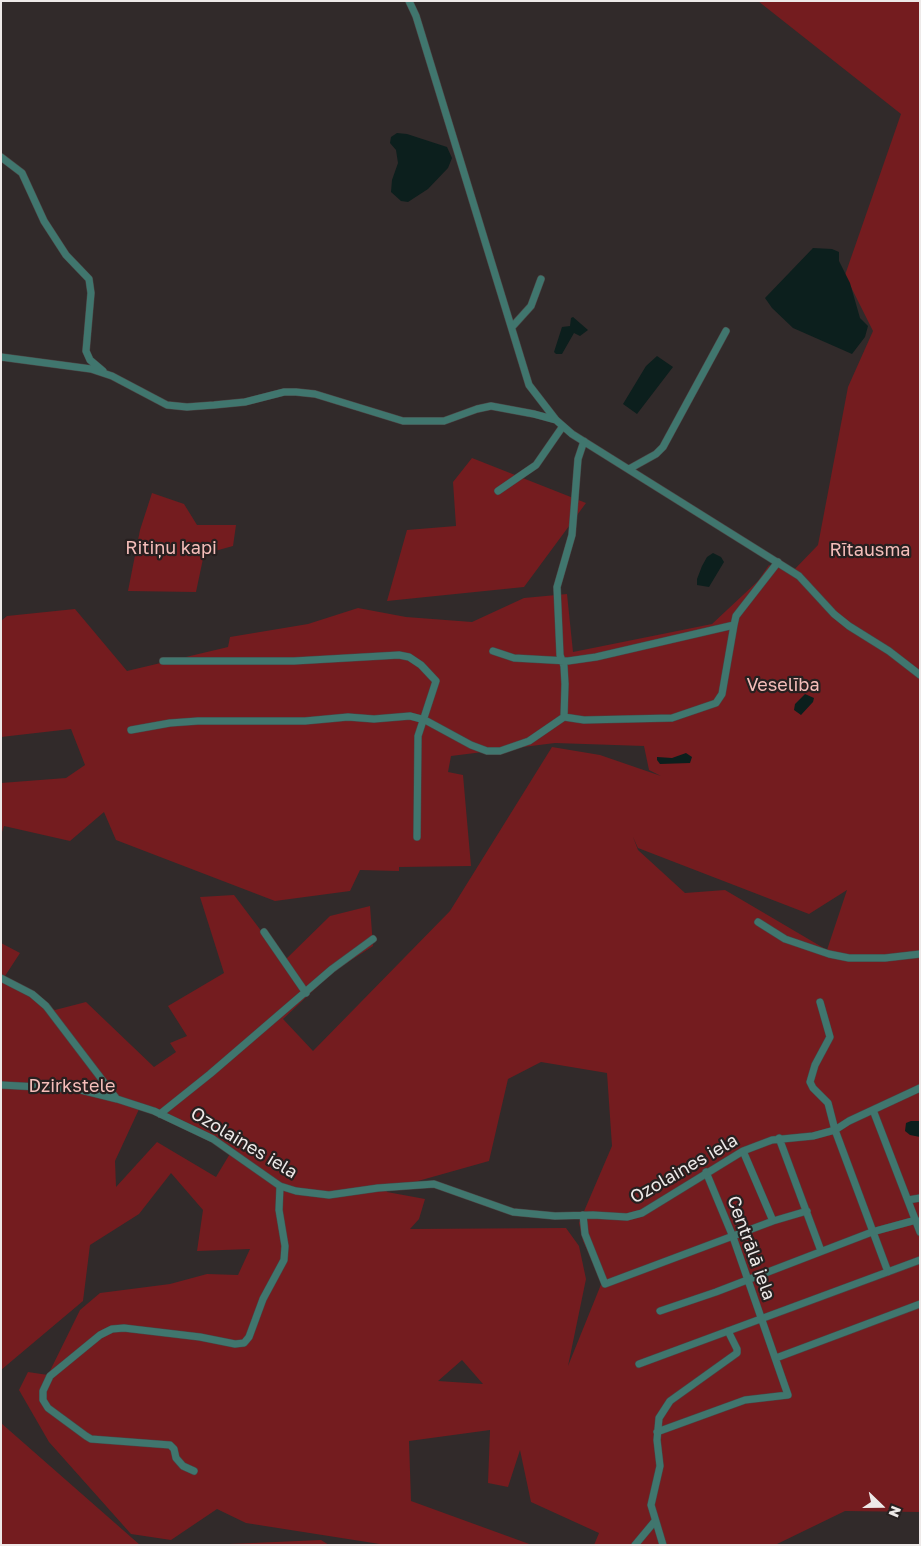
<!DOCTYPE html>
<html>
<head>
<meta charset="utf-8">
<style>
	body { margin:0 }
	#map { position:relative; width:921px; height:1546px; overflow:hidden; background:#312a2a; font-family:"Golos Text",sans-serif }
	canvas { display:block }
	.frame { position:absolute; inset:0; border:2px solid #ede9e8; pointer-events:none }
	.north { position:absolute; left:856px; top:1481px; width:50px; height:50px; -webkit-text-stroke:4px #272020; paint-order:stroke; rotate:112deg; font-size:14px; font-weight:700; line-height:20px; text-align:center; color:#ede9e8 }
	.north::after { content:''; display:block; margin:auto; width:18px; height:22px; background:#ede9e8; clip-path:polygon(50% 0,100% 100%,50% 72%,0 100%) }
</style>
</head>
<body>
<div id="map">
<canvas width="921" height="1546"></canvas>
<div class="frame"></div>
<div class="north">N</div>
</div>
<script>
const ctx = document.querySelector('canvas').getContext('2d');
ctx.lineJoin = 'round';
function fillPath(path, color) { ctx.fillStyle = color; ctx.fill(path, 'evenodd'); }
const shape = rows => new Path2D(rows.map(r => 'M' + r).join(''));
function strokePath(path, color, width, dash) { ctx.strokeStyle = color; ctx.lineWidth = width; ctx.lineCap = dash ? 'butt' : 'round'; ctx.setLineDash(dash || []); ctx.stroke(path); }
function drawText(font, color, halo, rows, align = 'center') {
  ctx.font = font + ' "Golos Text",sans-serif'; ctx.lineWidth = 4.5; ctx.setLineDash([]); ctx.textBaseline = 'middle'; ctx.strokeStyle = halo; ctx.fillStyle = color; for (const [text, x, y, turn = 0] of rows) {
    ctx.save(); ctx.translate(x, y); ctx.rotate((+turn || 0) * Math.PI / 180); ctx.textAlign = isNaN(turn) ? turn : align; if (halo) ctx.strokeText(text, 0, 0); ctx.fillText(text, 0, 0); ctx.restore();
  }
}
fillPath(shape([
	[758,1,920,1,920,1512,845,1511,775,1545,594,1545,599,1533,531,1502,520,1450,508,1487,488,1483,490,1430,409,1441,411,1501,532,1545,386,1545,246,1523,217,1509,171,1540,131,1534,49,1442,19,1390,28,1372,48,1375,80,1310,100,1293,170,1284,207,1274,238,1275,250,1249,197,1251,203,1210,171,1173,139,1214,90,1245,83,1301,1,1370,1,943,20,953,5,976,55,1010,86,1002,154,1067,176,1052,170,1043,187,1036,168,1006,224,973,200,897,234,895,284,961,330,916,370,906,373,946,334,971,283,1019,313,1051,450,911,552,747,600,755,661,776,649,770,644,746,555,743,451,756,448,772,463,775,471,866,399,867,399,871,360,870,350,891,275,901,116,840,104,812,70,841,4,826,1,835,1,783,66,778,85,765,71,729,1,737,1,621,7,616,75,609,127,671,228,647,230,637,308,624,358,608,406,617,472,622,524,598,567,594,573,652,712,624,758,581,769,565,773,567,778,562,791,573,818,545,848,387,873,331,845,275,901,114],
	[633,837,638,848,809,914,847,890,827,950,725,890,685,893,638,850],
	[541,1062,607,1073,612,1146,579,1223,583,1241,602,1282,568,1366,586,1279,579,1246,566,1228,410,1229,419,1219,425,1199,387,1192,386,1190,489,1161,508,1079],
	[140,1107,213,1139,217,1136,215,1139,231,1152,216,1177,157,1142,116,1187,115,1161],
	[462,1360,483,1384,438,1381],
	[472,458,586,503,524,587,387,601,407,530,456,526,453,482],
	[152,493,184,504,197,525,236,525,233,546,204,554,196,592,128,591,140,530],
	[1,1423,140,1545,1,1545],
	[321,1540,329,1545,207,1545]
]), '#741c1f');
fillPath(shape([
	[397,133,407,134,447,147,452,158,448,168,428,189,408,202,401,201,391,192,392,180,398,163,396,150,390,143,391,137],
	[813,248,832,249,839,252,839,261,850,283,860,318,868,326,865,337,852,354,793,328,772,308,765,298],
	[573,317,588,330,580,336,574,333,562,354,556,354,554,352,562,327,570,326,571,318],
	[657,356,673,367,637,414,623,404,646,366],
	[713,553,721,557,724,562,709,587,697,585,697,579,702,566,707,557],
	[805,694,814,698,813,702,801,715,794,710,795,704],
	[686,753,692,757,690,763,660,764,657,760,657,757,672,758],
	[911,1121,920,1121,920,1137,910,1135,905,1131,906,1123]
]), '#0c1f1d');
const minor = shape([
	[409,1,416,16,529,385,556,420,572,434,799,576,834,614,849,626,889,651,920,675],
	[1,157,22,173,44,221,66,255,89,279,91,293,86,351,90,360,103,371],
	[512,327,531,306,541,279],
	[1,357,91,369,112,376,167,405,187,407,214,405,245,402,284,392,296,392,315,394,403,421,444,421,477,409,491,406,534,414,556,420],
	[629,469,656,454,663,447,726,331],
	[498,491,536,465,563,426],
	[493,651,514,658,568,661,596,657,734,625,736,616,778,562],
	[163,661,294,661,399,655,409,657,421,665,436,681,418,736,417,837],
	[564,717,565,684,564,666,560,655,557,587,572,535,578,459,584,441],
	[131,730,170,723,198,721,305,721,348,717,374,719,410,716,425,720,471,745,487,751,500,751,529,741,564,717,584,720,672,718,716,703,722,694,734,625],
	[758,922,785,939,829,954,849,958,885,958,920,954],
	[264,932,306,993],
	[1,978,32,994,46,1006,116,1098],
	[820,1002,830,1037,815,1065,810,1082,813,1088,828,1103,835,1130,888,1272],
	[1,1085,77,1089,117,1099,154,1111,213,1139,280,1186,296,1191,329,1195,378,1188,434,1184,513,1212,555,1216,593,1215,627,1217,642,1213,743,1151,772,1140,813,1136,835,1130,849,1121,920,1088],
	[873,1110,920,1232],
	[160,1114,210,1074,332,969,373,939],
	[779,1138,821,1251],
	[743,1151,773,1221],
	[908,1200,920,1198],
	[583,1215,585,1234,605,1284,773,1221,807,1211],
	[660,1311,716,1292,872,1232,916,1220],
	[776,1358,920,1304],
	[639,1364,920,1260],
	[657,1432,745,1400,788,1395,733,1237,706,1172],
	[194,1471,183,1466,176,1458,174,1449,170,1445,91,1439,86,1436,48,1408,43,1400,43,1391,50,1376,100,1335,112,1329,124,1328,200,1337,235,1344,244,1343,249,1337,263,1299,284,1260,285,1246,279,1210,280,1186],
	[635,1545,655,1521],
	[663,1545,651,1505,660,1466,657,1440,659,1418,670,1401,737,1353,737,1349,728,1331]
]);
strokePath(minor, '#4b4545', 8);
strokePath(minor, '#40766e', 7);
drawText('18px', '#f5beba', '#272020', [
	["Ritiņu kapi",171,548],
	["Rītausma",870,550],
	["Veselība",783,685],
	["Dzirkstele",72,1086]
]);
drawText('18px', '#ede9e8', '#272020', [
	["Ozolaines iela",244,1143,31],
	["Ozolaines iela",684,1169,-30],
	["Centrālā iela",751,1248,70]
]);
</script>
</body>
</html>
